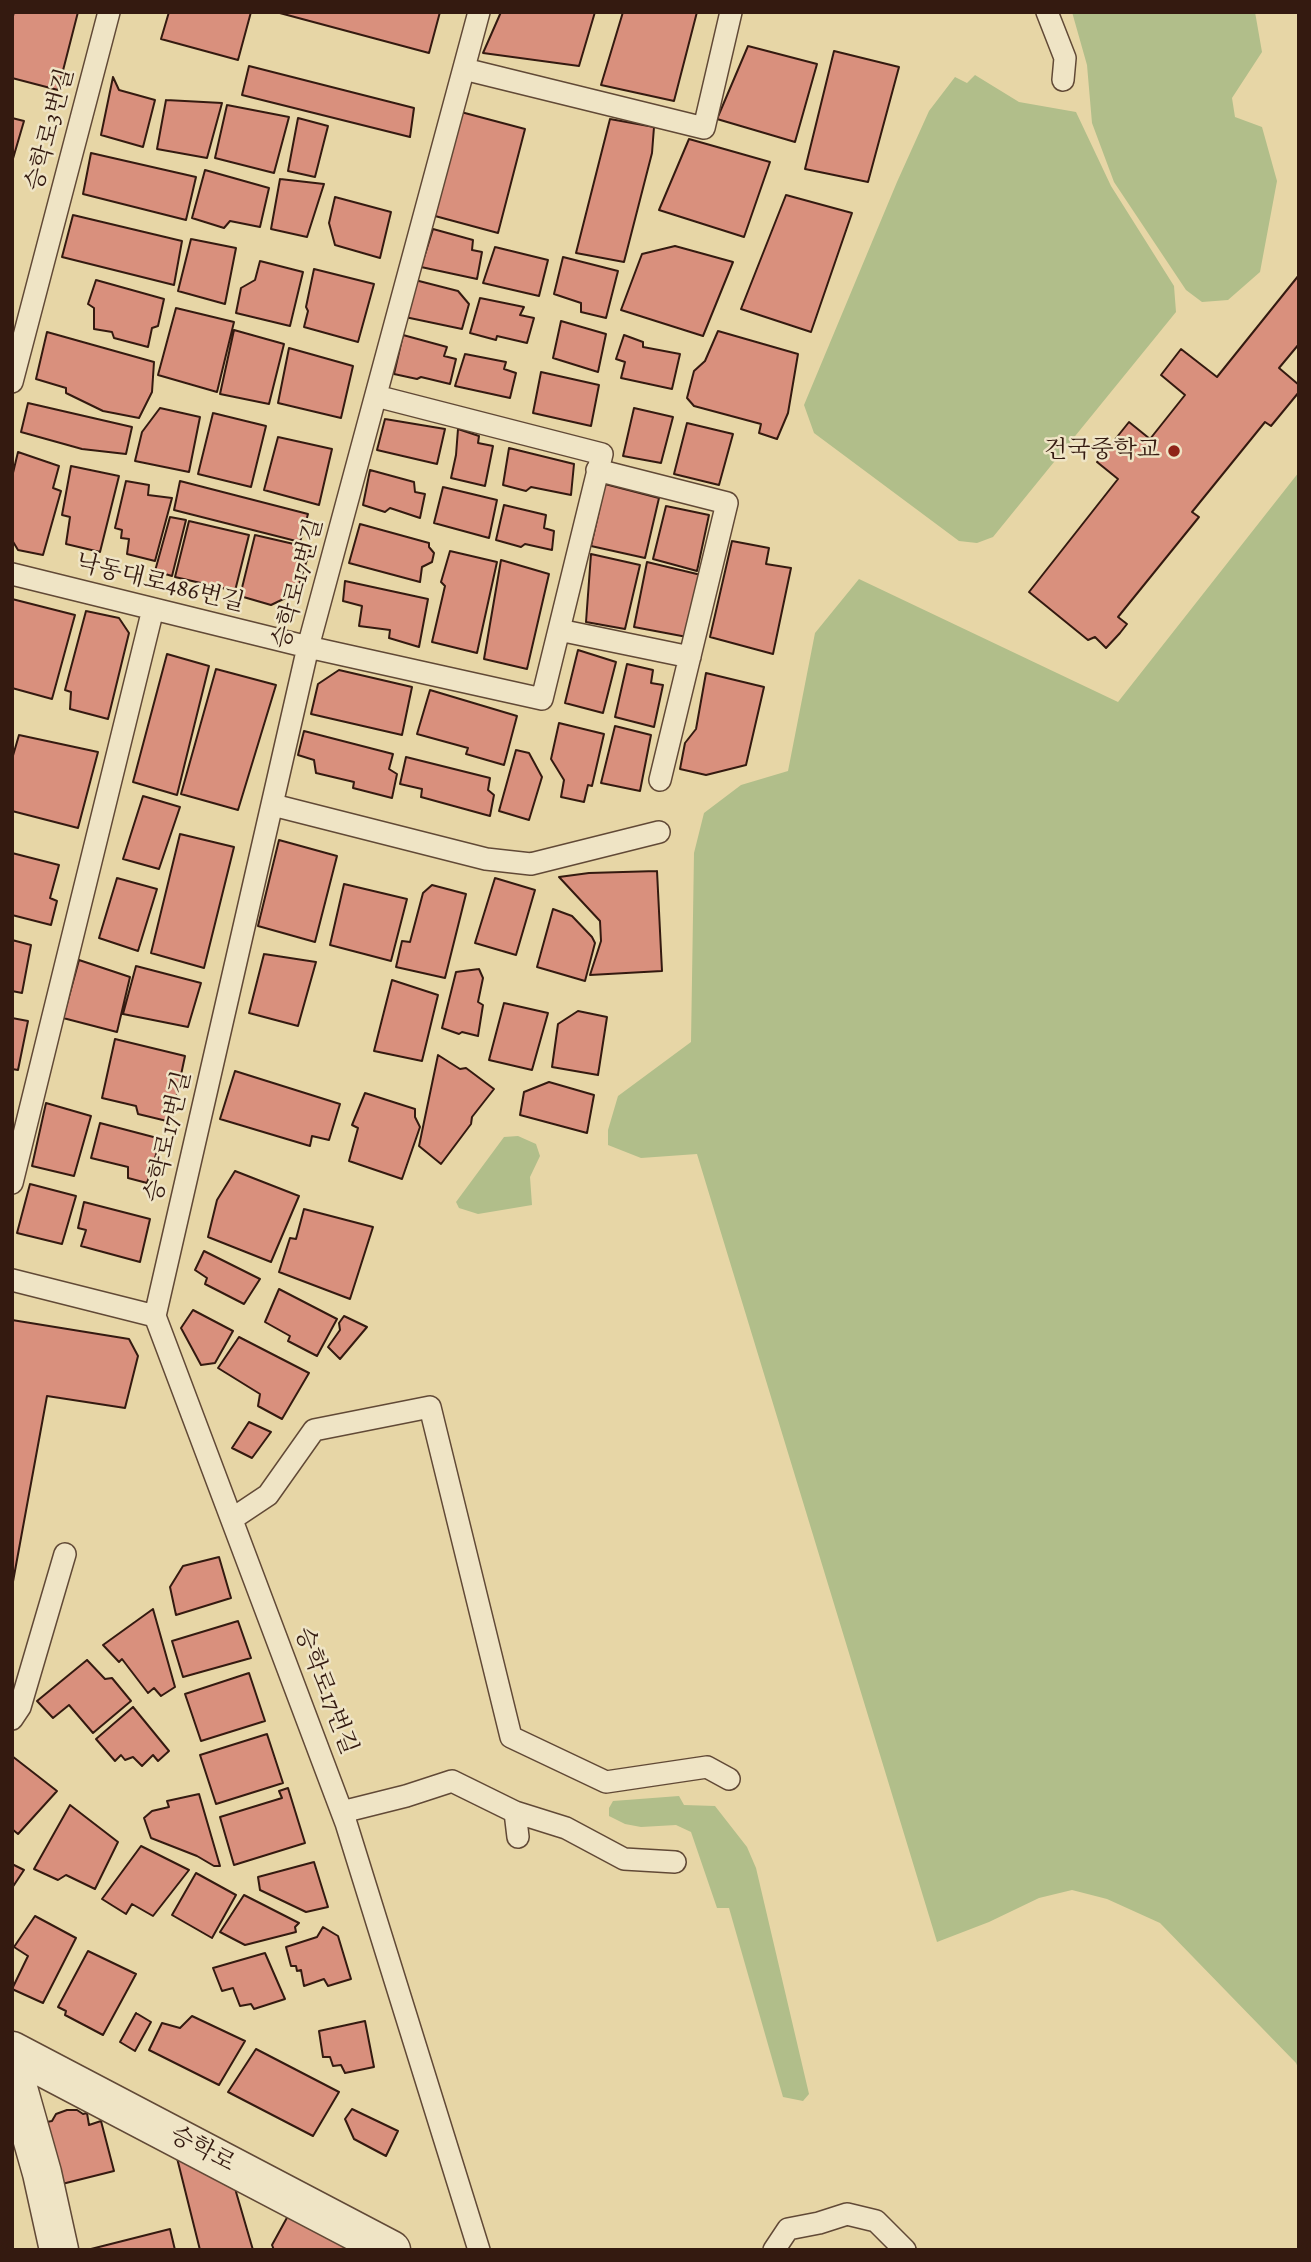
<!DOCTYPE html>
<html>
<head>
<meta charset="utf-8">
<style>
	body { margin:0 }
	#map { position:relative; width:1311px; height:2262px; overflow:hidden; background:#e7d6a6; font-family:Alegreya,serif }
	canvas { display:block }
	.frame { position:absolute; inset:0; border:14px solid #341a10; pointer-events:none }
</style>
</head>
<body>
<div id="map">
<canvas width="1311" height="2262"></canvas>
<div class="frame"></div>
</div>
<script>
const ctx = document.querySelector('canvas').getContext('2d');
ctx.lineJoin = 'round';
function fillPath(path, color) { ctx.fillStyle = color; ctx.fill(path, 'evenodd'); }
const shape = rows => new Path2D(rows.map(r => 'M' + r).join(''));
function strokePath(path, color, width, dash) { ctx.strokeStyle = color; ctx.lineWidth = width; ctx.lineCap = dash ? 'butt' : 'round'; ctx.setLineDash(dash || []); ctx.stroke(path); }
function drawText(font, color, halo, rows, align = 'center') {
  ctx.font = font + ' Alegreya,"Noto Serif KR",serif'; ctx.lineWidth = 5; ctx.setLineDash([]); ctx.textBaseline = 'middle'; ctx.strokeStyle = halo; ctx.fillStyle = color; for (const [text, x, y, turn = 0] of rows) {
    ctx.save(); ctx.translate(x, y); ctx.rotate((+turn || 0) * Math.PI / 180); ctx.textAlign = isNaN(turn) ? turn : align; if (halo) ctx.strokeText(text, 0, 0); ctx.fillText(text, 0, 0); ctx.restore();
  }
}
fillPath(shape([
	[1072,12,1255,12,1262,52,1232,98,1235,117,1262,127,1277,181,1260,272,1228,300,1202,302,1186,290,1114,182,1092,123,1087,65],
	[975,75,1019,102,1076,112,1111,186,1174,286,1176,312,993,537,977,543,959,541,814,433,804,405,897,182,929,111,955,77,967,83],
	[1299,472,1299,2070,1296,2063,1160,1923,1107,1899,1072,1890,1039,1898,989,1922,937,1942,697,1154,641,1158,608,1145,608,1130,618,1096,691,1042,694,853,704,813,741,785,788,771,815,633,859,579,1118,702],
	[518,1136,536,1144,540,1156,530,1177,532,1205,478,1214,459,1208,456,1202,504,1137],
	[679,1796,684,1805,715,1806,747,1847,756,1868,809,2094,803,2101,783,2097,729,1908,717,1908,691,1832,676,1825,641,1827,625,1824,609,1816,609,1808,613,1801]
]), '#b1be8a');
const building = shape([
	[14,12,78,12,58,90,12,78,12,20,14,12],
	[169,12,251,12,238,60,161,39,169,12],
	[276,12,440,12,429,53,276,12],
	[501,12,595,12,579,66,483,53,501,12],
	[623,12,697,12,674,101,601,85,623,12],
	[748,46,817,64,795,142,717,119,748,46],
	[834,51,899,67,868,182,805,169,834,51],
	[249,66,414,108,410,137,242,95,249,66],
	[113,77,119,90,155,100,143,147,101,135,113,77],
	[166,100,222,103,207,158,157,149,166,100],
	[227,105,289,117,274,173,215,158,227,105],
	[461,112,525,129,498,233,435,216,461,112],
	[12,118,24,121,12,162,12,118],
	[298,118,328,126,315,177,288,171,298,118],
	[610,119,654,127,652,153,624,262,576,253,610,119],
	[689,139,770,162,744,237,659,210,689,139],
	[91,153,196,177,186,220,83,194,91,153],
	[205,170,269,188,260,227,230,221,224,228,192,218,205,170],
	[280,179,324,184,307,237,271,229,280,179],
	[786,195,852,213,811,332,741,309,786,195],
	[335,197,391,212,380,258,335,245,329,223,335,197],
	[73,215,182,241,174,285,62,257,73,215],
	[433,229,473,240,472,250,482,252,477,279,421,267,433,229],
	[191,239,236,248,225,304,178,291,191,239],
	[675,246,733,262,703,336,621,310,642,254,675,246],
	[495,247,548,260,539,296,483,283,495,247],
	[563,257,618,271,606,318,581,312,581,303,554,294,563,257],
	[260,261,303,272,290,326,236,313,241,288,255,280,260,261],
	[314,269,374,284,358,342,304,327,308,311,306,307,314,269],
	[1299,275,1299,344,1279,368,1299,385,1299,392,1271,426,1265,422,1192,512,1199,517,1118,617,1127,624,1120,633,1106,648,1095,637,1088,640,1029,592,1118,479,1097,462,1129,422,1150,439,1185,395,1161,375,1181,349,1217,377,1299,275],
	[96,280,164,299,158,326,152,328,148,347,114,338,112,332,94,329,94,308,88,304,96,280],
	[415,280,458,291,469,304,462,329,405,317,415,280],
	[480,298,524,307,520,315,534,318,527,343,497,336,496,340,470,333,480,298],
	[176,308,234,322,217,392,158,375,176,308],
	[561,321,606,334,598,372,553,358,561,321],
	[234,330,284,344,269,404,220,394,234,330],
	[718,331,798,354,788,413,777,439,759,433,761,424,694,406,687,398,694,371,705,361,718,331],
	[47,332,154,362,152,392,139,418,103,411,66,393,66,388,36,379,47,332],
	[403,335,447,347,444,356,456,359,450,384,421,377,417,379,394,374,403,335],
	[624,335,643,342,643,347,680,354,672,389,621,378,625,362,616,359,624,335],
	[289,348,353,366,341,418,278,403,289,348],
	[465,354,506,362,504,369,516,373,510,398,455,386,465,354],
	[541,372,599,385,591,426,533,413,541,372],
	[28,403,132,427,126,454,82,449,21,432,28,403],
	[160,408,200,417,189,472,135,461,142,432,160,408],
	[634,408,673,417,661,463,623,456,634,408],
	[213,413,266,426,251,487,198,474,213,413],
	[385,419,445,429,437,464,377,450,385,419],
	[687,423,733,434,719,485,674,474,687,423],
	[458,429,479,436,478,443,493,446,485,486,451,478,456,455,458,429],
	[278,437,332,449,319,505,264,490,278,437],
	[509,448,574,464,571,495,531,487,526,491,503,485,509,448],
	[18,452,59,466,53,488,61,491,43,555,18,550,12,540,12,477,18,452],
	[71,466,119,476,100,552,66,544,70,517,62,515,71,466],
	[370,470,414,482,415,492,425,494,420,518,390,508,385,512,363,505,370,470],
	[126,481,149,485,148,495,172,498,155,561,127,554,129,539,121,538,122,530,115,528,126,481],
	[180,481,308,514,300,542,174,510,180,481],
	[605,484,659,498,645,558,591,546,605,484],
	[443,487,497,500,489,538,434,523,443,487],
	[504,505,546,515,544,528,554,531,552,550,525,544,521,547,496,540,504,505],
	[666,506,709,515,697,571,653,559,666,506],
	[170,517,186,520,172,576,155,571,170,517],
	[189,521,249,535,235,591,175,577,189,521],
	[360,524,429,543,429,547,434,553,432,562,422,567,420,582,349,563,360,524],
	[255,535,311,548,296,593,271,605,240,596,255,535],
	[732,541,769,548,766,564,791,568,773,654,710,637,732,541],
	[450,551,497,562,477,653,432,642,445,586,441,582,450,551],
	[591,554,640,565,625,629,586,622,591,554],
	[501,560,549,574,527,669,484,659,501,560],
	[647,562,701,575,687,637,634,627,647,562],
	[345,581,428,599,419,647,389,638,390,630,359,626,362,606,343,601,345,581],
	[12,599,75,615,52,699,12,688,12,599],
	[86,611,119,618,129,633,108,719,70,709,71,692,65,690,86,611],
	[578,650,616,662,603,713,565,703,578,650],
	[167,654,209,666,177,795,133,782,167,654],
	[627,664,653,670,651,683,663,685,654,727,615,717,627,664],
	[216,669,276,685,238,810,181,794,216,669],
	[339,670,412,687,402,735,311,714,318,684,339,670],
	[706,673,764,687,746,765,706,775,680,769,685,743,696,729,706,673],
	[430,690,517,716,504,765,466,754,468,748,417,734,430,690],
	[559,723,604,734,592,786,588,785,584,802,561,797,564,780,551,759,559,723],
	[615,726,651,735,640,791,601,783,615,726],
	[304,731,393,754,389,769,397,774,392,798,353,788,354,782,316,773,314,760,298,755,304,731],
	[19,735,98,752,78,828,12,811,12,759,19,735],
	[516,750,529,753,542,777,529,820,499,811,516,750],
	[406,757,490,778,488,790,494,795,490,816,421,797,422,789,400,784,406,757],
	[143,796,180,807,159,869,123,859,143,796],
	[180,834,234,847,204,968,151,953,180,834],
	[279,840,337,856,315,942,258,926,279,840],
	[12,853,59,865,50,898,57,901,51,925,12,915,12,853],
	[657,871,662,971,590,975,601,941,600,921,559,877,589,873,657,871],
	[117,878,157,889,138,951,99,938,117,878],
	[495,878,535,890,516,955,475,943,495,878],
	[344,884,407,899,391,961,330,945,344,884],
	[432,885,466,894,445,978,396,967,402,941,410,942,423,893,432,885],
	[553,909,572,916,592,937,595,943,585,981,537,967,553,909],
	[12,940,31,945,22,993,12,991,12,940],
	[264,954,316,962,298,1026,249,1013,264,954],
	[79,960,130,977,117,1032,63,1018,79,960],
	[136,966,201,983,188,1027,123,1014,136,966],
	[479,969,483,978,478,1002,483,1005,478,1036,462,1032,459,1034,442,1028,456,972,479,969],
	[392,980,438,995,422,1061,374,1051,392,980],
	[504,1003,548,1013,532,1070,489,1060,504,1003],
	[578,1011,607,1017,598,1075,552,1067,558,1024,578,1011],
	[12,1018,28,1021,18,1070,12,1069,12,1018],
	[115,1039,185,1056,171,1122,138,1114,136,1106,102,1098,115,1039],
	[438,1055,460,1069,466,1068,494,1089,472,1117,471,1124,441,1164,419,1146,438,1055],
	[235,1071,340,1104,329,1140,312,1136,310,1146,220,1119,235,1071],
	[549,1082,594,1095,587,1133,520,1115,524,1092,549,1082],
	[365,1093,415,1109,415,1117,420,1127,402,1179,349,1161,358,1128,352,1125,365,1093],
	[46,1103,91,1116,74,1176,32,1166,46,1103],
	[100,1123,161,1139,147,1183,128,1178,128,1167,91,1158,100,1123],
	[235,1171,299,1196,271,1262,208,1237,217,1200,235,1171],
	[30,1184,76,1196,62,1244,17,1233,30,1184],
	[84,1202,150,1219,140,1262,81,1246,86,1230,78,1228,84,1202],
	[304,1209,373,1227,350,1299,279,1272,290,1238,296,1239,304,1209],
	[204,1251,260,1279,244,1304,205,1284,207,1278,195,1270,204,1251],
	[279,1289,337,1319,317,1356,288,1341,290,1336,265,1322,279,1289],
	[193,1310,233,1331,215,1363,201,1365,181,1328,193,1310],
	[344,1316,367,1327,340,1359,328,1347,340,1330,339,1323,344,1316],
	[12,1320,129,1339,138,1356,125,1408,47,1396,12,1587,12,1320],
	[239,1337,309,1373,282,1419,258,1406,260,1394,218,1368,239,1337],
	[249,1422,271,1432,252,1458,232,1448,249,1422],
	[219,1557,231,1598,176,1615,170,1587,183,1566,219,1557],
	[153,1609,175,1687,161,1696,154,1688,148,1693,122,1659,119,1662,103,1645,153,1609],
	[238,1621,251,1658,183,1677,172,1641,238,1621],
	[87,1660,105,1679,112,1678,131,1701,93,1733,69,1705,53,1718,37,1701,87,1660],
	[249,1673,265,1721,201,1741,185,1694,249,1673],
	[133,1707,169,1751,158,1761,153,1755,142,1766,133,1757,125,1760,121,1755,115,1761,96,1739,133,1707],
	[267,1734,283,1783,216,1804,200,1755,267,1734],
	[12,1756,57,1791,18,1834,12,1829,12,1756],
	[288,1788,305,1843,234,1865,220,1817,282,1798,279,1791,288,1788],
	[199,1794,220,1866,214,1866,197,1856,151,1838,144,1818,152,1811,169,1807,167,1801,199,1794],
	[70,1805,118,1842,95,1889,66,1875,58,1880,34,1869,70,1805],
	[141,1846,189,1870,153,1916,132,1904,126,1914,102,1899,141,1846],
	[314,1862,328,1907,306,1912,260,1890,258,1877,314,1862],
	[12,1864,24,1870,12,1888,12,1864],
	[196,1873,236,1895,212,1938,172,1915,196,1873],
	[244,1895,299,1923,295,1927,296,1932,245,1945,220,1932,244,1895],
	[35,1916,76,1938,43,2003,12,1989,28,1956,14,1947,35,1916],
	[323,1927,338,1936,351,1979,328,1986,324,1979,304,1986,301,1970,297,1971,296,1966,291,1966,286,1947,317,1937,323,1927],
	[88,1951,136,1974,103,2035,65,2015,66,2011,58,2007,88,1951],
	[265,1953,285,1999,254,2009,251,2004,240,2006,233,1988,222,1991,213,1968,265,1953],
	[136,2013,151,2022,135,2051,120,2042,136,2013],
	[192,2016,245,2041,219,2085,149,2050,162,2023,180,2028,192,2016],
	[365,2021,374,2067,345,2073,341,2065,333,2066,330,2057,323,2057,319,2031,365,2021],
	[256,2049,339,2092,313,2136,228,2092,256,2049],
	[352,2109,398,2131,386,2156,354,2139,345,2119,352,2109],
	[67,2110,77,2110,83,2114,87,2113,89,2125,101,2121,114,2171,62,2184,47,2122,52,2121,56,2114,67,2110],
	[177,2158,234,2185,253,2250,200,2250,177,2158],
	[289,2214,346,2241,344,2250,274,2250,272,2245,289,2214],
	[170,2229,175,2250,87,2250,170,2229]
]);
fillPath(building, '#d9907d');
strokePath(building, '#341a10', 2);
const service = shape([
	[1047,12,1065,58,1063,80],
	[464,69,704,128,731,12],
	[12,382,109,12],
	[597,470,727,503,660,780],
	[12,574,308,647,542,699,602,454,376,396],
	[559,630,690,657],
	[273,805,486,859,531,864,659,832],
	[12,1183,153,609],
	[12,1280,155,1316],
	[232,1519,268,1495,314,1430,430,1407,511,1737,606,1782,707,1767,729,1779],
	[12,1719,20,1707,65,1554],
	[342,1812,406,1796,452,1781,515,1812,518,1837],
	[515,1812,566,1828,624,1859,675,1862],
	[479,2250,346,1823,155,1316,308,647,479,12],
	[774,2250,788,2229,819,2223,847,2214,876,2221,905,2250]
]);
const minor = shape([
	[12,2067,42,2173,59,2250]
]);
const tertiary = shape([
	[12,2051,391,2250]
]);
strokePath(service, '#614936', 24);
strokePath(minor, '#614936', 41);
strokePath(tertiary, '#614936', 41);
strokePath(service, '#efe4c5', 21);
strokePath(minor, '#efe4c5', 38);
strokePath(tertiary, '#efe4c5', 38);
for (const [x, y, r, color] of [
	[1174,451,7,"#8f2418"]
]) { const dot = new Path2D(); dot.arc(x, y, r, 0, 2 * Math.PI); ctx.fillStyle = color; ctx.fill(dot); strokePath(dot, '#efe4c5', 2.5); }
drawText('24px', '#341a10', '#efe4c5', [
	["승학로3번길",51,130,-75],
	["낙동대로486번길",160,584,14],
	["승학로17번길",299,584,-75],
	["승학로17번길",169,1137,-77],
	["승학로17번길",325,1691,69],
	["승학로",202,2150,28]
]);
drawText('24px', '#341a10', '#efe4c5', [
	["건국중학교",1160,451]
], 'right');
</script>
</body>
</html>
